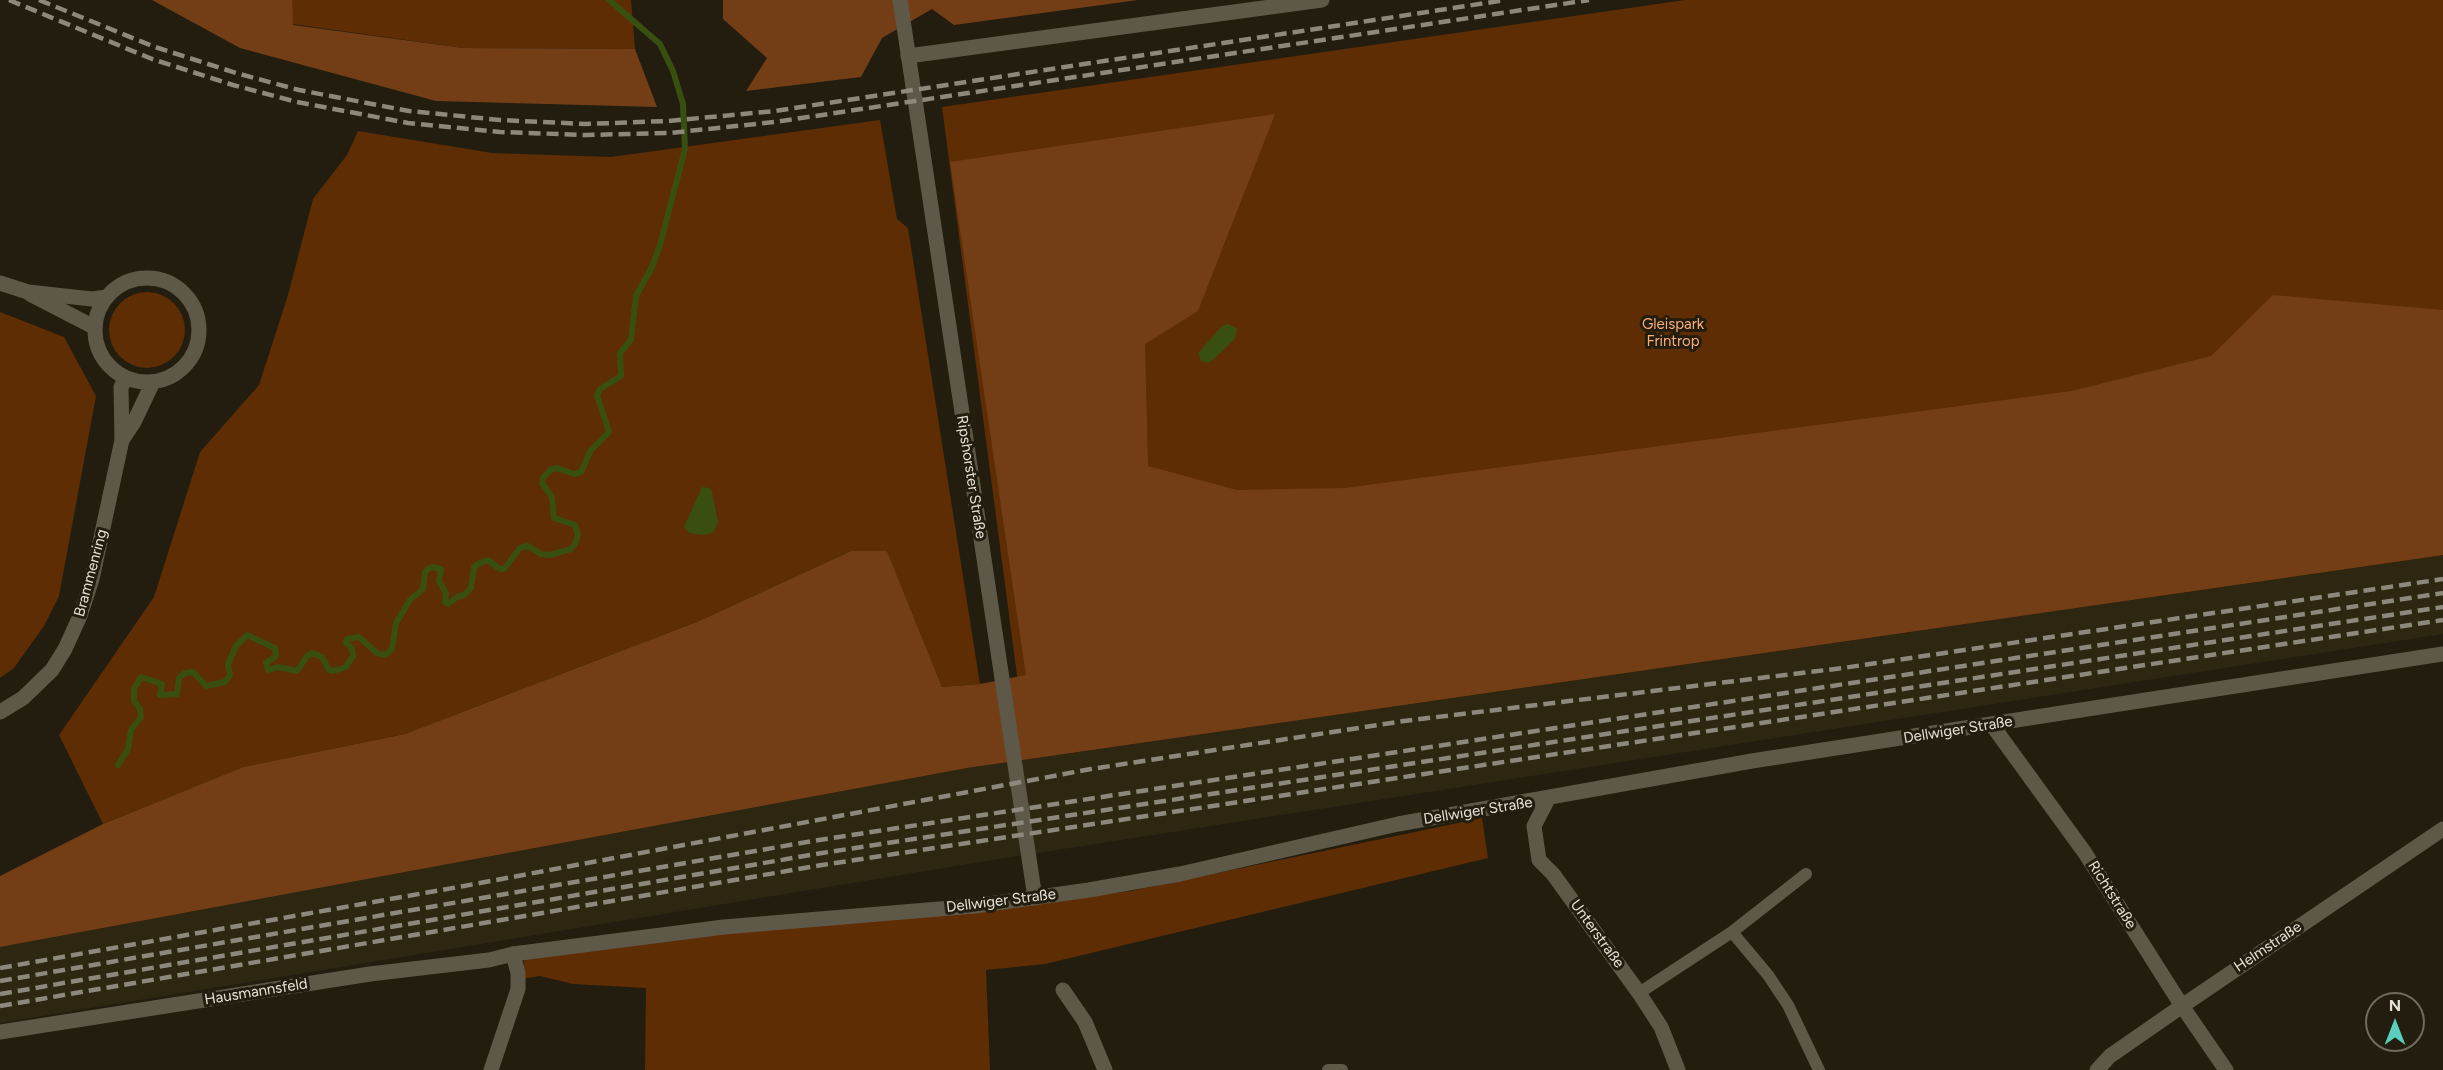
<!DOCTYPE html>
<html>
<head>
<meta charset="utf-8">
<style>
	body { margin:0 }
	#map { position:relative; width:2443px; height:1070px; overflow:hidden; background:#221d0f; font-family:Figtree,sans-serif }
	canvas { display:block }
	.north { position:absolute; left:2365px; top:992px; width:60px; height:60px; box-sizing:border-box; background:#221d0f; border:2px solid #706b5f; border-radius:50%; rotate:0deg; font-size:16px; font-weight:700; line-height:24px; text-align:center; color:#e4e1d7 }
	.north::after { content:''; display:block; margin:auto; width:21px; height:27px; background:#5acebd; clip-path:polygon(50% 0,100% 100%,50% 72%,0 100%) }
</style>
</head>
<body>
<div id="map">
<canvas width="2443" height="1070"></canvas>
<div class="north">N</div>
</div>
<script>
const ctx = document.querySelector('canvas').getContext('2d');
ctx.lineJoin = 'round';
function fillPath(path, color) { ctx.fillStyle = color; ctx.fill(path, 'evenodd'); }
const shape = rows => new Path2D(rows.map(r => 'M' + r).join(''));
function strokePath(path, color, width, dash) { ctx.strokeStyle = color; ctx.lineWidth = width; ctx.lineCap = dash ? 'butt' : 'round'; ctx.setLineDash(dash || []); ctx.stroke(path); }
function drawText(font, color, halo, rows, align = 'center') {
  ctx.font = font + ' Figtree,sans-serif'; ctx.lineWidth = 6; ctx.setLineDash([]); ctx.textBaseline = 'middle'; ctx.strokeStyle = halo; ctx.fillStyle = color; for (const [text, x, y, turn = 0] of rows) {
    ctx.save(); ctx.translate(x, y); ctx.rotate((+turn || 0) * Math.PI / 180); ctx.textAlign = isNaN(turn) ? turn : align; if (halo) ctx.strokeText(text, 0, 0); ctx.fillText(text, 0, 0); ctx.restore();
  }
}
fillPath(shape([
	[2443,555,2443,634,980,862,0,1023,0,947,967,768]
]), '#2d2611');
fillPath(shape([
	[292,0,631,0,635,49,463,48,292,24],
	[1685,0,2443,0,2443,555,1028,759,942,107],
	[880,120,897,219,908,228,980,684,942,687,887,551,851,551,699,621,405,734,243,767,103,824,59,735,154,597,200,452,259,385,288,295,313,199,347,155,358,131,492,153,611,157],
	'109 330a38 38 0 1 1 76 0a38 38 0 1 1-76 0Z',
	[0,312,64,337,96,396,59,596,44,626,14,668,0,678],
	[1482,818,1488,858,1045,964,986,970,990,1070,645,1070,646,988,573,984,540,976,521,979,525,958,723,934,934,915,1131,891]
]), '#5e2d04');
fillPath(shape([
	[152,0,292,0,293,25,463,48,635,49,657,107,436,101,240,48],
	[723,0,1138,0,954,25,932,9,882,38,861,77,746,91,767,58,723,19],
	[1275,114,1198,311,1145,344,1148,466,1237,490,1345,488,2072,391,2211,356,2273,295,2443,310,2443,555,967,768,0,947,0,876,103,824,243,767,405,734,699,621,851,551,887,551,942,687,980,684,1026,675,950,162]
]), '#733e15');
fillPath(shape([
	[1228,324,1237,329,1235,339,1213,360,1208,363,1201,361,1198,353,1222,326],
	[702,487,709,488,712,492,718,522,713,533,702,535,689,533,684,527]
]), '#394f10');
strokePath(shape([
	[118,765,128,749,131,730,141,717,140,709,134,701,134,689,141,677,162,684,160,695,177,694,179,678,185,673,193,672,206,686,225,682,230,675,228,664,236,646,247,635,275,648,276,656,266,663,268,670,278,667,297,671,307,656,312,653,322,657,329,670,333,671,346,667,353,656,352,648,346,643,347,639,359,637,377,653,385,655,392,649,396,623,410,600,423,589,425,572,428,569,433,567,441,569,439,581,446,593,445,602,448,604,457,597,464,595,471,588,474,567,480,563,488,560,500,569,504,569,520,548,528,546,541,554,550,555,571,549,575,544,578,534,575,525,554,518,552,497,542,483,543,478,550,470,557,468,574,474,581,472,591,450,609,432,597,395,600,389,621,376,620,353,631,340,636,296,652,267,660,245,685,149,683,104,673,71,660,44,609,0]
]), '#394f10', 6);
strokePath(shape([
	[1732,932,1768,975,1788,1005,1819,1070],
	[1639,993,1732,932,1806,874],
	[1328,1070,1342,1070]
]), '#5e5848', 12);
strokePath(shape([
	[908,56,1322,0],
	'95 330a52 52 0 1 1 104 0a52 52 0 1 1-104 0Z',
	[0,283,28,292,92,299,107,297],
	[30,294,94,327],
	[122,440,134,422,153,382],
	[0,712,23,698,52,670,65,649,80,616,92,579,122,440,121,387,126,378],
	[1992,725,2085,853,2182,1006,2226,1070],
	[1063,990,1085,1022,1105,1070],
	[491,1070,518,989,518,973,513,954],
	[2097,1070,2110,1056,2182,1006,2443,829]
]), '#5e5848', 15);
strokePath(shape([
	[900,0,1035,898],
	[1548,799,1534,826,1539,860,1553,874,1639,993,1661,1027,1678,1070]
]), '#5e5848', 15);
strokePath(shape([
	[0,1032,370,974,489,960,513,954,724,927,975,906,1089,890,1180,874,1398,824,1752,761,2443,654]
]), '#5e5848', 15);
strokePath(shape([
	[9,0,152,59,233,85,297,102,408,123,500,132,586,135,670,133,775,122,1589,0],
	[39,0,155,47,236,73,299,90,409,111,500,120,585,124,668,121,775,111,1506,0],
	[0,968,464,886,1091,769,1404,721,1843,668,2443,579],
	[0,981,819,840,2443,593],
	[0,994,822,853,2443,607],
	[0,1006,822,865,2443,620]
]), '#8c887c', 4.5, [12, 6]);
drawText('15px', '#fdad7a', '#221d0f', [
	["Gleispark",1673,325],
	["Frintrop",1673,342]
]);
drawText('15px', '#e4e1d7', '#221d0f', [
	["Ripshorster Straße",971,477,81],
	["Brammenring",91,573,-75],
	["Dellwiger Straße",1958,730,-9],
	["Dellwiger Straße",1478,811,-9],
	["Richtstraße",2112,895,58],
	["Dellwiger Straße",1001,901,-7],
	["Unterstraße",1597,934,54],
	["Helmstraße",2268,947,-34],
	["Hausmannsfeld",256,992,-9]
]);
</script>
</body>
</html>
